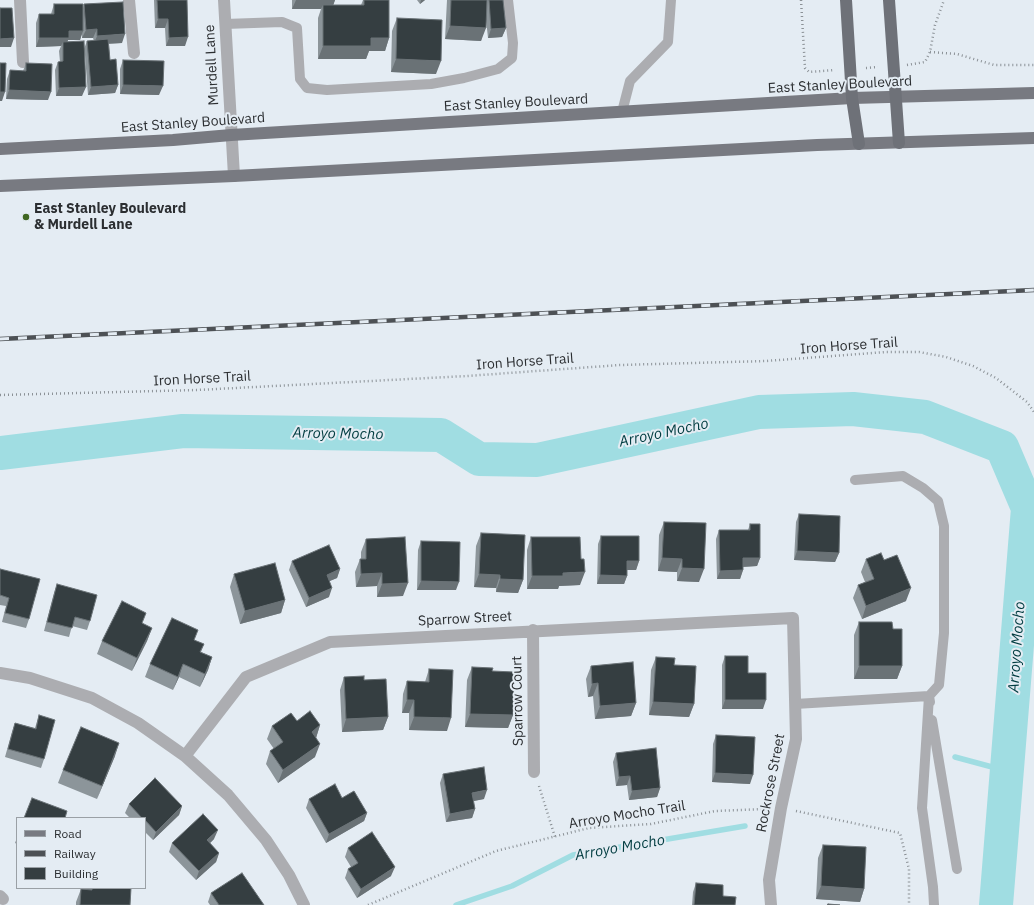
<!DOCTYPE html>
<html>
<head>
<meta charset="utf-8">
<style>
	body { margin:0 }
	#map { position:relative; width:1034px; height:905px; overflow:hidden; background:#e4ecf3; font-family:"IBM Plex Sans",sans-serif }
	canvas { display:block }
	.legend { position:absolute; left:16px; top:817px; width:130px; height:72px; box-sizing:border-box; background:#e4ecf3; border:1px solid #9aa0a5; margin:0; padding:5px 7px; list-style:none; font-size:12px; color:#2b2e31 }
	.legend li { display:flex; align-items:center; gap:8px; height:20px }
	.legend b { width:20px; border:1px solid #9aa0a5 }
</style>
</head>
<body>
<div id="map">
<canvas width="1034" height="905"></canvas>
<ul class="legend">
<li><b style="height:5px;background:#787a81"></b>Road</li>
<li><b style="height:5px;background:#4d5155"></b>Railway</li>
<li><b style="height:11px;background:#353e41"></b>Building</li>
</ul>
</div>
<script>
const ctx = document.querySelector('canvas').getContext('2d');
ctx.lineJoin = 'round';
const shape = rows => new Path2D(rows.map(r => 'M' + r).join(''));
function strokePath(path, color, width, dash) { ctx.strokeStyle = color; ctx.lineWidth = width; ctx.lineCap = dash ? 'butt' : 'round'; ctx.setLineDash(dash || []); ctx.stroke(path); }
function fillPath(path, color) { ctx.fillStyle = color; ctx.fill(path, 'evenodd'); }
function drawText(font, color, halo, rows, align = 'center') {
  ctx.font = font + ' "IBM Plex Sans",sans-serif'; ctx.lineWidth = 4; ctx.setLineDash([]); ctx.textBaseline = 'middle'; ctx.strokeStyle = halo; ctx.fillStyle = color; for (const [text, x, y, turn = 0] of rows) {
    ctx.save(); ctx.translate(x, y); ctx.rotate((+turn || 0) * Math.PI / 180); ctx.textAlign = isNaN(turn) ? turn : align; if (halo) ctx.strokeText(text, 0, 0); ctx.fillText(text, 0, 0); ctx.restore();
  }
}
strokePath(shape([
	[955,757,1007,771],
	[456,905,512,886,573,855,745,826]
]), '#a0dde2', 5.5);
strokePath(shape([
	[0,453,183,431,441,435,479,459,537,460,759,412,853,409,925,417,1002,447,1028,508,996,905]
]), '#a0dde2', 34);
strokePath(shape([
	[801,0,805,68,809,72,835,70],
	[930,52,957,54,994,65,1034,65],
	[907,65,925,62,930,52,935,25,944,0],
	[866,68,878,67],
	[0,395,197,390,467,376,620,365,766,361,886,352,919,352,946,357,973,366,996,378,1027,402,1034,412],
	[539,786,555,837],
	[796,811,900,833,909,869,909,905],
	[368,905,496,851,589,828,651,824,715,811,765,809]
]), '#8b9196', 2.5, [1, 3]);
strokePath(shape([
	[225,24,282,22,297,28,300,79,307,88,327,90,431,84,464,78,498,69,512,58,513,43,508,0],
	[622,112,630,81,668,42,671,0],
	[855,480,903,476,923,488,938,501,944,526,944,633,939,685,929,696,922,808,933,887,934,905],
	[795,704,929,696,930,702],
	[932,720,957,869]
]), '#acadb1', 10);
strokePath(shape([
	[20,0,23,62],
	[129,0,134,53],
	[533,630,534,772],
	[0,673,30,678,92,698,138,723,185,756,228,795,266,840,289,875,304,905],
	[185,756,246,677,330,642,793,618,796,739,781,808,769,880,771,905],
	[0,896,3,899]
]), '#acadb1', 12);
strokePath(shape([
	[224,0,234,176]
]), '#acadb1', 12);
strokePath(shape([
	[0,149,173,140,231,135,852,98,1034,93],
	[0,186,234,176,817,145,1034,138]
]), '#787a81', 12);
strokePath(shape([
	[846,0,852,98,859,144],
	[889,0,899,143]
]), '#6e7178', 12);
const rail = shape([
	[0,339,1034,290]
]);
strokePath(rail, '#4d5155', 4.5);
strokePath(rail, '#e4ecf3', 3, [9]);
fillPath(shape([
	[154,0,187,0,185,46,166,46,165,28,155,28],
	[292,0,335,0,333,5,361,5,363,0,389,0,389,38,385,51,369,51,366,59,318,59,318,18,321,9,292,9],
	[417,0,425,0,420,4],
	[447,0,503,0,506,28,502,37,488,38,486,19,481,41,445,39],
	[54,4,83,8,84,4,122,43,109,44,110,60,118,85,115,93,88,95,85,55,82,96,56,96,55,70,58,62,60,62,59,51,61,46,36,47,36,23,39,14,51,14],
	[82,33,82,38,93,38,94,41,87,41,84,49,67,42,68,40,80,40],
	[397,18,436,74,391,72,392,31],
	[123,60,159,95,120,94,120,69],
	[26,63,48,100,6,99,7,79,10,70,23,71],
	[799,514,839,553,835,562,794,560,796,522],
	[664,522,699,582,677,581,677,572,658,571,659,535],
	[750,524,760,558,757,566,743,567,743,570,740,579,717,579,716,539,719,530,748,530],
	[481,533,523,580,518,593,496,592,496,588,474,587,476,546],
	[601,536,639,561,636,570,627,570,627,576,624,584,597,584,598,544],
	[531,537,580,585,559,586,558,589,527,589,527,550],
	[366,539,403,596,377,597,377,586,356,587,355,572,360,559,361,559,361,552],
	[421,541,456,590,417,590,418,550],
	[866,559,884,560,906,601,862,619,853,598,858,585,865,582,861,572],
	[292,561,340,569,337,578,329,581,329,597,306,607,289,570],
	[0,569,29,619,26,628,2,622,6,606,0,605],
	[234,574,285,600,281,613,240,624,230,587],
	[57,584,90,621,87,630,72,626,69,637,44,631,54,593],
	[859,622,893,629,902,666,897,679,854,679,854,635],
	[152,628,147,641,132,671,97,654,102,641],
	[194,640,204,644,201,652,212,657,208,670,200,687,179,677,173,690,145,677,150,664],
	[725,656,763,709,722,709,722,665],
	[656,657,674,665,694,704,689,717,649,715,651,670],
	[591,666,636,703,631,716,595,719,593,696,588,697,586,679],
	[472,667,492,671,513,715,508,728,465,727,467,680],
	[429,669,447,731,409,730,409,713,402,713,403,694,407,681,425,682],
	[344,677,364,680,388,717,383,730,342,732,340,690],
	[39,715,44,759,41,768,5,757,12,732,15,723,35,728],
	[297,721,320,725,316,738,315,757,278,783,266,764,270,751,274,749,267,739,272,726],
	[716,735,750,784,712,782,713,744],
	[616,753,660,788,657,797,629,800,627,785,616,786,613,762],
	[115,756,97,799,58,783,63,770],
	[443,774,484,799,473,801,475,809,472,818,446,822,440,783],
	[342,798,367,813,364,821,326,843,306,808,309,799],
	[129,804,182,806,179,815,153,840,145,832,145,818,130,818,125,813],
	[17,838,17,844,15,843],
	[214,839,210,843,219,853,216,862,196,880,169,852,172,843],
	[823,845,864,889,860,902,816,899,818,858],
	[348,848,391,876,357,898,345,878,348,869,351,867,345,857],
	[696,883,723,896,735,905,692,905,693,892],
	[88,888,131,888,130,905,76,905,76,902,81,889,88,889],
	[211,893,264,905,210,905,208,902]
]), '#8c959a');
fillPath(shape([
	[296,0,335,0,332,9,323,5,321,9,292,9],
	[421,0,425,0,420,4],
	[158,19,168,19,165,28,155,28],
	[450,26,486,28,481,41,445,39],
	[506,28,502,37,488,38,491,29],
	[97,29,93,38,82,38,86,30],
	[69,31,83,31,80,40,68,40,66,46,63,42,61,46,36,47,39,38],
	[125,34,122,43,94,44,97,36],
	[188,37,185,46,166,46,169,38],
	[14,38,11,47,0,47,0,39],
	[371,38,389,38,385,51,369,51,366,59,318,59,323,46],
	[396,59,441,61,436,74,391,72],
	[118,85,115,93,88,95,91,87],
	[123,85,163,86,159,95,120,94],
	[86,87,82,96,56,96,59,88],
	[9,90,51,92,48,100,6,99],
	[0,92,5,92,2,101,0,101],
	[797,551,839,553,835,562,794,560],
	[662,558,682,559,677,572,658,571],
	[743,558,760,558,757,566,740,567],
	[627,561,639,561,636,570,624,570],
	[682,568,704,569,699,582,677,581],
	[340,569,337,578,323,584,327,575],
	[743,570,740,579,717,579,720,571],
	[585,572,580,585,559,586,558,589,527,589,532,576,563,573],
	[382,573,377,586,356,587,361,574],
	[479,574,500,575,496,588,474,587],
	[600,575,627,576,624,584,597,584],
	[500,579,523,580,518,593,496,592],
	[421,581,459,582,456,590,417,590],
	[408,583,403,596,377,597,382,584],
	[332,588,329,597,306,607,309,598],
	[911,588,906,601,862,619,866,606],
	[285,600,281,613,240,624,245,611],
	[152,628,147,641,132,671,137,658],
	[212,657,208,670,200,687,205,674],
	[183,664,179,677,173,690],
	[859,666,902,666,897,679,854,679],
	[598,683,593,696,588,697,592,684],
	[407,700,414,700,409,713,402,713],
	[725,700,766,700,763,709,722,709],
	[653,702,694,704,689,717,649,715],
	[636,703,631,716,595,719,600,706],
	[470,714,513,715,508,728,465,727],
	[388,717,383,730,342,732,346,719],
	[414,717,451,718,447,731,409,730],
	[320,725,316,738,312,732],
	[119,743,115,756,97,799,102,786],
	[320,744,315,757,278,783,283,770],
	[715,773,753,775,750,784,712,782],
	[630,776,627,785,616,786,619,777],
	[660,788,657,797,629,800,632,791],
	[487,790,484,799,469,802,472,793],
	[182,806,179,815,153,840,156,832],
	[475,809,472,818,446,822,450,814],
	[367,813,364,821,326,843,329,834],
	[218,830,214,839,204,849,207,840],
	[219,853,216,862,196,880,199,871],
	[395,867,391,876,357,898,361,889],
	[821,886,864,889,860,902,816,899]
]), '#6a7276');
const building = shape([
	[157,0,187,0,188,37,169,38,168,19,158,19,157,0],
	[364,0,389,0,389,38,371,38,371,46,323,46,323,5,364,5,364,0],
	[451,0,487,0,486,28,450,26,451,0],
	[489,0,503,0,506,28,491,29,489,0],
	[123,2,125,34,97,36,97,29,86,30,84,4,123,2],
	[54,4,83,4,83,31,69,31,69,38,39,38,39,14,54,14,54,4],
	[0,8,12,8,14,38,0,39,0,8],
	[397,18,442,20,441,61,396,59,397,18],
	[108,39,110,60,116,59,118,85,91,87,87,41,108,39],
	[84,41,86,87,59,88,58,62,63,61,63,42,84,41],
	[123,60,164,61,163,86,123,85,123,60],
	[0,63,6,63,5,92,0,92,0,63],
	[26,63,52,64,51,92,9,90,10,70,26,71,26,63],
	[799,514,840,516,839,553,797,551,799,514],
	[664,522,706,523,704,569,682,568,682,559,662,558,664,522],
	[750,524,760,524,760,558,743,558,743,570,720,571,719,530,750,530,750,524],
	[481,533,525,535,523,580,500,579,500,575,479,574,481,533],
	[601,536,639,536,639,561,627,561,627,576,600,575,601,536],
	[405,537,408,583,382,584,382,573,361,574,360,559,366,559,366,539,405,537],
	[531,537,580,537,581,559,584,559,585,572,563,573,563,576,532,576,531,537],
	[421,541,460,542,459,582,421,581,421,541],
	[329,545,340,569,327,575,332,588,309,598,292,561,329,545],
	[881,553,884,560,897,555,911,588,866,606,858,585,874,579,866,559,881,553],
	[275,563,285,600,245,611,234,574,275,563],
	[0,569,40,579,29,619,5,613,9,598,0,595,0,569],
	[57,584,97,595,90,621,75,617,72,628,47,622,57,584],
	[122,601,146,613,142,623,152,628,137,658,102,641,122,601],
	[172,618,198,630,194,640,204,644,200,652,212,657,205,674,183,664,178,677,150,664,172,618],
	[859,622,892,622,893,629,902,629,902,666,859,666,859,622],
	[725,656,748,656,748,673,766,673,766,700,725,700,725,656],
	[656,657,675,658,674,665,696,666,694,704,653,702,656,657],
	[633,662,636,703,600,706,598,683,592,684,591,666,633,662],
	[472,667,493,668,492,671,514,672,513,715,470,714,472,667],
	[429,669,453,670,451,718,414,717,414,700,407,700,407,681,429,682,429,669],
	[364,676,364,680,386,679,388,717,346,719,344,677,364,676],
	[310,711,320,725,312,732,320,744,283,770,270,751,283,742,272,726,291,713,297,721,310,711],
	[39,715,55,720,44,759,8,749,15,723,36,729,39,715],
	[81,727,119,743,102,786,63,770,81,727],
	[716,735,755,737,753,775,715,773,716,735],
	[656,748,660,788,632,791,630,776,619,777,616,753,656,748],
	[484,767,487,790,472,793,475,809,450,814,443,774,484,767],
	[155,778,182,806,156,832,145,820,145,818,142,818,129,804,155,778],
	[335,784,342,798,354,791,367,813,329,834,309,799,335,784],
	[32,798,67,811,65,818,24,818,32,798],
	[203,814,218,830,207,840,219,853,199,871,172,843,203,814],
	[372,832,395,867,361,889,348,869,358,863,348,848,372,832],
	[823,845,866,847,864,889,821,886,823,845],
	[242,873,264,905,219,905,211,893,242,873],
	[696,883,723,885,723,896,736,897,735,905,694,905,696,883],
	[92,888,131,888,130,905,80,905,81,889,92,890,92,888],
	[828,904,840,905,827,905,828,904]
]);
fillPath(building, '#353e41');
strokePath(building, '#6a7276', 1);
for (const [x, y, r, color] of [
	[26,217,4,"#3f6621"]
]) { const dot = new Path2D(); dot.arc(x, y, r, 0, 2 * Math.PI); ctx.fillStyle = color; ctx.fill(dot); strokePath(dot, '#e4ecf3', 1.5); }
drawText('14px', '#2b2e31', '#e4ecf3', [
	["Murdell Lane",212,65,-93],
	["East Stanley Boulevard",840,85,-3],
	["East Stanley Boulevard",516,103,-3],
	["East Stanley Boulevard",193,123,-4],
	["Iron Horse Trail",849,346,-4],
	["Iron Horse Trail",525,362,-4],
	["Iron Horse Trail",202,379,-3],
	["Sparrow Street",465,619,-3],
	["Sparrow Court",518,701,-91],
	["Rockrose Street",771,783,-79],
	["Arroyo Mocho Trail",627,815,-9]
]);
drawText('bold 14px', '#2b2e31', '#e4ecf3', [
	["East Stanley Boulevard",34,209],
	["& Murdell Lane",34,225]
], 'left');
drawText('italic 15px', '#003c40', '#e4ecf3', [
	["Arroyo Mocho",664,433,-12],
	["Arroyo Mocho",338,434,1],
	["Arroyo Mocho",1017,647,-86],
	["Arroyo Mocho",620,848,-10]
]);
</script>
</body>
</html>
